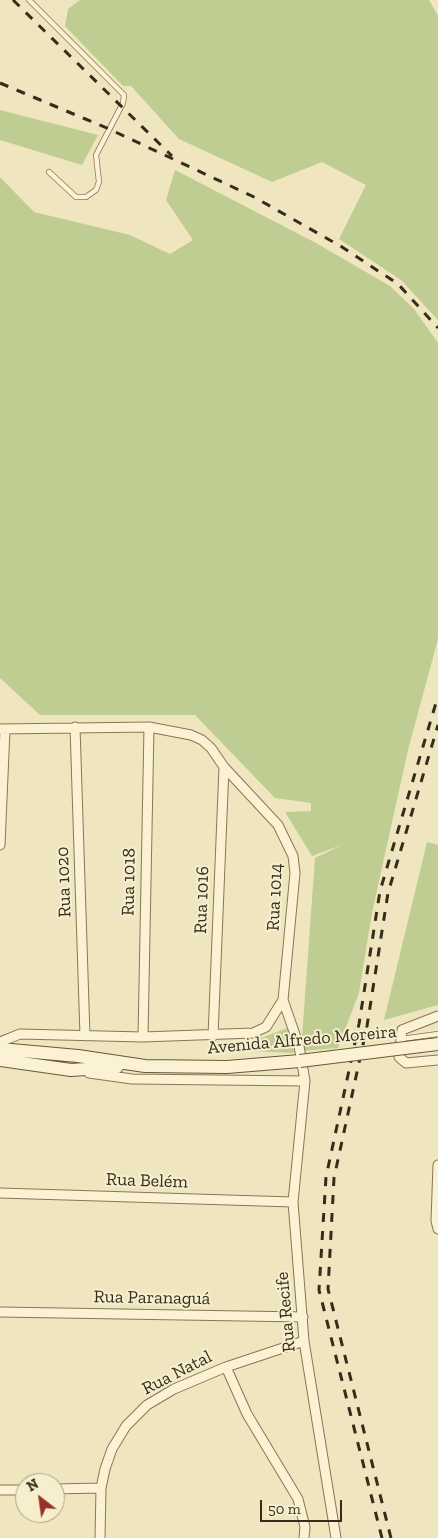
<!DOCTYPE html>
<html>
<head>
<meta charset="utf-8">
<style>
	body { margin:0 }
	#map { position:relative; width:438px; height:1538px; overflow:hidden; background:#efe6bf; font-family:"Zilla Slab",serif }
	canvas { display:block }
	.north { position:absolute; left:15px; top:1473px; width:50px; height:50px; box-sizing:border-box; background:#f6efce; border:1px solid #aaa187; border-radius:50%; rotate:330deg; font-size:14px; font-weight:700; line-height:20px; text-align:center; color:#372c1c }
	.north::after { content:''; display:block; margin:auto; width:18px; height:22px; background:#993025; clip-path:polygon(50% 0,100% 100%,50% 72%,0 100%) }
	.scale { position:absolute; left:260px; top:1500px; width:82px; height:22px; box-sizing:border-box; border:2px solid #372c1c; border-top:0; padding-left:6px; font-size:15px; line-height:18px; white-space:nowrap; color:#372c1c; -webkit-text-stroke:4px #f6efce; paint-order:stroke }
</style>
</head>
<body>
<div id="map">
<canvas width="438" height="1538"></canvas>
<div class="north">N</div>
<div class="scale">50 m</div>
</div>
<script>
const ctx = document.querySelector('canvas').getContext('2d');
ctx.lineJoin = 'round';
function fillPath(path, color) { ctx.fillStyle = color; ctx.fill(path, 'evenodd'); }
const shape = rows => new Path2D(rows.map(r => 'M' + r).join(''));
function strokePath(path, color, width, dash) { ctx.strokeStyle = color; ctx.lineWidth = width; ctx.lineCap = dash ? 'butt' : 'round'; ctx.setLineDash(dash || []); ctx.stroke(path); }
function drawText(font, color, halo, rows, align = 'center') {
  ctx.font = font + ' "Zilla Slab",serif'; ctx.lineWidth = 4; ctx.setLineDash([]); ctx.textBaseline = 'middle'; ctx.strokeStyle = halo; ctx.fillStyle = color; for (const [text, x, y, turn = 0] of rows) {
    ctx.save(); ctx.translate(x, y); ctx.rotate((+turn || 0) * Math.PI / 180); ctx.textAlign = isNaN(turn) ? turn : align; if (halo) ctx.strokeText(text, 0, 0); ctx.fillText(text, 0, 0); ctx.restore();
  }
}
fillPath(shape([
	[80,0,429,0,438,16,438,320,401,280,339,239,366,185,322,162,272,182,179,139,131,86,123,86,65,26,68,9],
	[0,110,98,135,82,165,0,140],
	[175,170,316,243,390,286,414,309,438,343,438,639,408,750,372,913,359,993,338,1048,301,1051,315,858,342,845,312,856,285,812,311,811,311,803,275,798,195,715,40,715,0,678,0,177,34,212,130,235,170,254,193,240,166,200],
	[427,842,438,845,438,1005,384,1020],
	[290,1027,294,1053,230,1050]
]), '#c0cd92');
const lane = shape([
	[29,0,124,95,123,103,96,155,99,182,96,190,86,197,76,197,49,172],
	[401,1039,438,1034]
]);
const street = shape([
	[75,727,85,1036],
	[0,729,149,727,191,735,202,740,211,748,224,767,278,825,293,856,295,873,283,1000,299,1046,305,1081,293,1202,304,1341,336,1538],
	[0,845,5,730],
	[438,1016,402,1030,399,1057,406,1063,438,1060],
	[213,1036,224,767],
	[143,1037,149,727],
	[0,1042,20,1034,143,1037,253,1033,266,1027,283,1000],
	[89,1073,132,1079,305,1081],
	[438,1165,436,1221,438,1229],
	[0,1193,293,1202],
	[0,1312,303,1317],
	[226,1367,247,1414,298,1499,305,1527,304,1538],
	[55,1489,101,1488],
	[0,1490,25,1490],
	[100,1538,101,1488,105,1469,112,1449,126,1426,147,1405,174,1389,226,1367,304,1341]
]);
const secondary = shape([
	[0,1049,78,1056,145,1066,227,1067,300,1061],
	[0,1060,71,1070,117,1067]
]);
strokePath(lane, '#887657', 6);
strokePath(street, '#887657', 11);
strokePath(secondary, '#6a573a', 14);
strokePath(lane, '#faf2d2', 4.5);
strokePath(street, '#faf2d2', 9);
strokePath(secondary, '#faf2d2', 12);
strokePath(shape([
	[13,0,172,156],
	[0,83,109,129,254,197,342,247,398,284,438,328],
	[382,1538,319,1290,326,1177,359,1024,380,891,438,696],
	[391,1538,328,1289,334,1178,367,1026,388,893,438,725]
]), '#372c1c', 3, [9, 9]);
const secondaryBridge = shape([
	[300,1061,438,1044]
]);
strokePath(secondaryBridge, '#6a573a', 14, []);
strokePath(secondaryBridge, '#faf2d2', 12);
drawText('18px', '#372c1c', '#f6efce', [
	["Rua 1020",64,882,-92],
	["Rua 1018",129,882,-89],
	["Rua 1014",275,897,-87],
	["Rua 1016",202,900,-88],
	["Avenida Alfredo Moreira",302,1040,-5],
	["Rua Belém",147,1181,2],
	["Rua Paranaguá",152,1298,1],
	["Rua Recife",286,1312,-95],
	["Rua Natal",177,1373,-27]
]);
</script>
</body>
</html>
